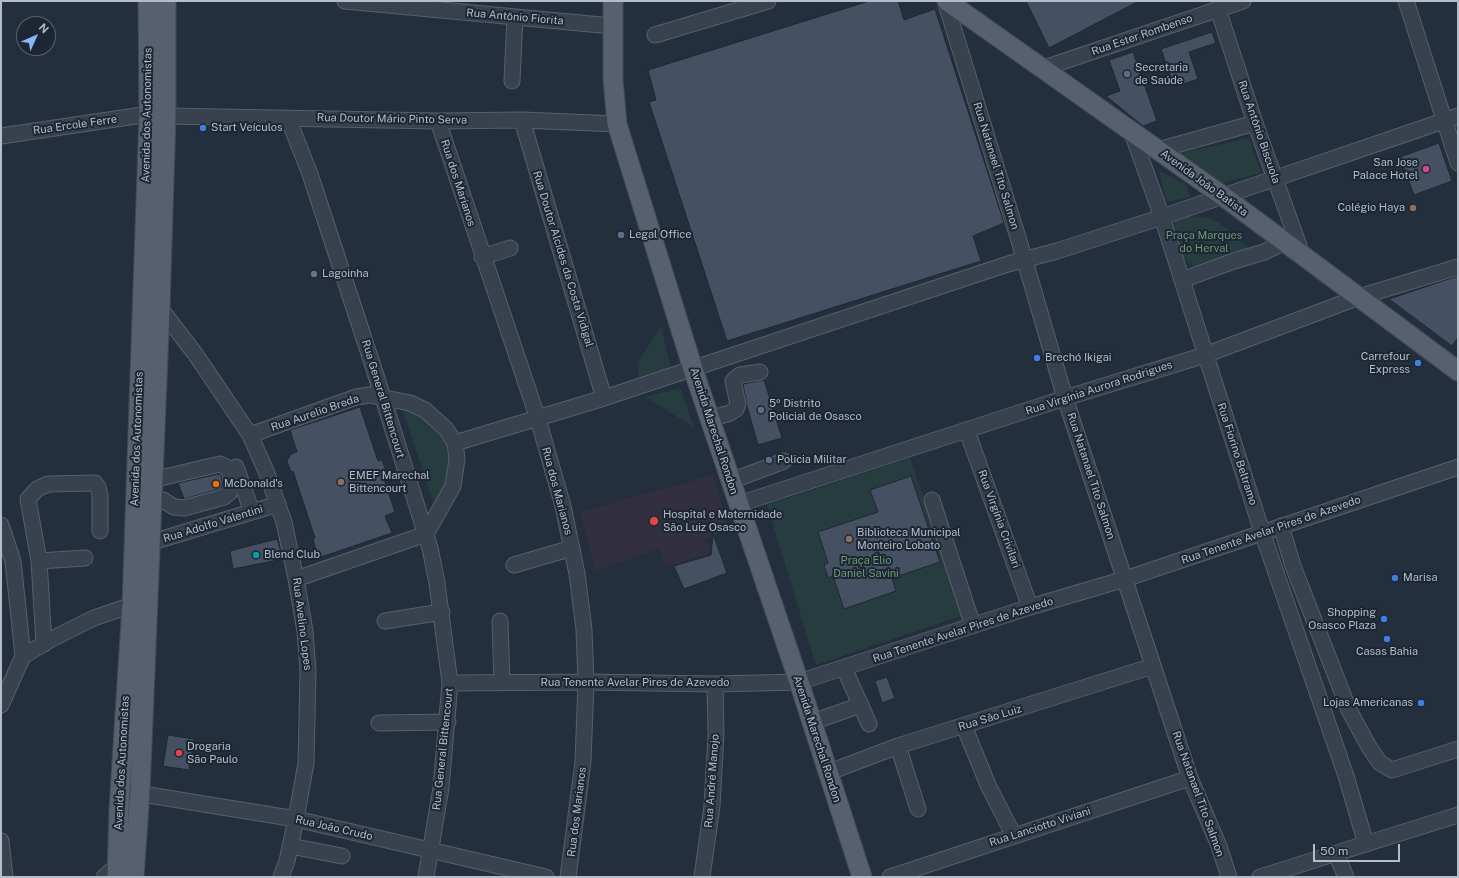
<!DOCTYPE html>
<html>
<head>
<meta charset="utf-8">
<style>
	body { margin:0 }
	#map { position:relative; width:1459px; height:878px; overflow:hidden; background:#242f3e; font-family:"Public Sans",sans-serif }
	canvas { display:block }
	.frame { position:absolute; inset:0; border:2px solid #b4bcc9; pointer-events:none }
	.north { position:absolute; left:16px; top:16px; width:40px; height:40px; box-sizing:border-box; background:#1d2633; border:1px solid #59626f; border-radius:50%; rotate:45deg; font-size:11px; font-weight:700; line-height:16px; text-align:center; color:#b4bcc9 }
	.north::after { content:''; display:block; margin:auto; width:14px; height:18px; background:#8ab4f8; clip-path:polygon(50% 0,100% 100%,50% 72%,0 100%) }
	.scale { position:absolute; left:1313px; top:844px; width:87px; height:18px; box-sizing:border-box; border:2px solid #b4bcc9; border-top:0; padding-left:5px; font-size:12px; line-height:14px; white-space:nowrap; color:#b4bcc9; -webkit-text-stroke:3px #1d2633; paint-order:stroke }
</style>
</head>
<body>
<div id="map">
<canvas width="1459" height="878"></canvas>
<div class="frame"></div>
<div class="north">N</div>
<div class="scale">50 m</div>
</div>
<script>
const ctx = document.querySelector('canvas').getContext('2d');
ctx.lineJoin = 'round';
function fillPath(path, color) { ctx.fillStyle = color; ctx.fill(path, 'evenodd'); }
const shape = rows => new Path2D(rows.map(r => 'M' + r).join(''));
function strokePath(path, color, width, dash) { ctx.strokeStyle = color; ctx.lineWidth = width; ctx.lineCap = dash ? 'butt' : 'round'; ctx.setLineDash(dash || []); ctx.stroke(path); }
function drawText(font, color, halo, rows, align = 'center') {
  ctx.font = font + ' "Public Sans",sans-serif'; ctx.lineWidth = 4; ctx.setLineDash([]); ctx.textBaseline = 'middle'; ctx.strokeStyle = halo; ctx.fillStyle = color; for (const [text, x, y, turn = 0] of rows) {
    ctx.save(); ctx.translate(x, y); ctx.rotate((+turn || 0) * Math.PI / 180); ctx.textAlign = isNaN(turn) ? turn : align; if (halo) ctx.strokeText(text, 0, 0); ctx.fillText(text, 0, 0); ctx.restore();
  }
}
fillPath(shape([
	[713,475,729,529,705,539,710,553,666,566,659,549,595,571,580,512]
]), '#32303f');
fillPath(shape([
	[1249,138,1261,173,1219,184,1177,154],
	[1159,171,1186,184,1190,197,1167,202],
	[1189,216,1210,218,1221,224,1252,250,1198,270,1184,259,1173,220],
	[661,326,671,368,639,377,637,364],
	[680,388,694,427,645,397],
	[402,408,437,422,449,446,451,454,443,496,433,501],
	[910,458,964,615,816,665,767,505]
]), '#263c3f');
const building = shape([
	[869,1,898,1,904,20,935,9,1004,223,973,236,981,261,727,341,649,102,656,100,648,70,869,1],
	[1026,1,1139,1,1049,48,1026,1],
	[1212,32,1216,43,1189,52,1198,79,1174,87,1161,49,1212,32],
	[1133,52,1157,121,1143,126,1106,96,1120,91,1109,60,1133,52],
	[1439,143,1452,181,1414,195,1400,157,1439,143],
	[1458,276,1458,337,1452,346,1389,299,1458,276],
	[764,380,782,438,758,445,747,406,743,384,764,380],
	[360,407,378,461,382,460,388,477,384,479,395,512,385,516,392,533,318,558,313,539,315,538,293,471,291,472,287,461,291,454,297,452,290,430,360,407],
	[219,474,221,476,223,485,220,489,184,499,178,483,219,474],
	[911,476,940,562,892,578,896,591,844,609,833,576,828,578,824,565,828,563,818,532,878,512,870,490,911,476],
	[713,534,727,573,684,589,674,566,711,555,713,534],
	[277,539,283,559,233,569,230,551,277,539],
	[887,677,895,698,882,703,875,681,887,677],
	[168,735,194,739,189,770,163,766,168,735]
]);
fillPath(building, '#455162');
strokePath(building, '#1f2835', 1);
const minor = shape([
	[345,1,612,26],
	[945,1,1020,244,1065,398,1190,778,1219,846,1229,877],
	[1406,1,1458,163],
	[1218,9,1255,123,1302,254],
	[655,35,768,1],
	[1041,69,1243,1],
	[512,81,515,17],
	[166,116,438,121,522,120,617,124],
	[288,118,310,174,373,366,430,548,437,583,450,683,441,788,426,877],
	[522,120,604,398],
	[438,121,538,419,563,506,577,574,584,629,586,682,583,762,568,877],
	[1131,130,1162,217,1262,532,1346,776,1366,844],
	[1,136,149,114],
	[1158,150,1255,123],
	[482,257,510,248],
	[1182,280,1234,261,1264,252,1285,242],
	[160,308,196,355,250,435,266,471,284,522,296,579,305,631,308,671,306,763,296,819,287,861,281,877],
	[710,419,730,413,736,409,738,404,733,381,736,378,740,375,760,372],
	[967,431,1030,607],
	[250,435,356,397,370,395,410,403,425,410,446,429,455,443,457,459,453,486,426,534,296,579],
	[455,443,604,398,1008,264,1057,251,1162,217,1458,116],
	[236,467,252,512],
	[731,481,784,461],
	[151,498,163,500,174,507,184,508,224,497,230,492,232,486,230,473,226,467,220,464,152,480],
	[932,500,973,626],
	[739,504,1065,398,1205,355,1359,297,1458,267],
	[1,525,13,561,23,656],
	[1281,526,1293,566,1349,710,1369,747,1380,763,1392,770,1458,749],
	[149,543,278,504],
	[39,561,85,558],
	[514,565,572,548],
	[385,621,442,612],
	[500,621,502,682],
	[44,644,39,561,28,499,37,489,48,484,95,483,98,487,100,496,100,531],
	[844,668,869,724],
	[450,683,586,682,715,684,799,682,1030,607,1125,579,1458,467],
	[1,705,23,656,50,640,94,618,132,605],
	[812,722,861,705],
	[379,723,448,722],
	[964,726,988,785,1014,836],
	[898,746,918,809],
	[827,773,898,746,1153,666],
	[130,792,296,819,546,877],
	[1,841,5,877],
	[290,846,342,856],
	[1336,854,1346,877],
	[104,877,117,866],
	[702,877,712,806,716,735,715,684],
	[890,877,1190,778],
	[1260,877,1458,815]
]);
const major = shape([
	[613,1,613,79,617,124,693,369,799,682,862,877],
	[947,1,1223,196,1458,371],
	[117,877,119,809,132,605,149,114,148,1],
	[134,877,140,792,160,308,166,116,166,1]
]);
strokePath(minor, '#565f6c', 17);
strokePath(major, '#414a57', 21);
strokePath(minor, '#38414e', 15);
strokePath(major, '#56606e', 19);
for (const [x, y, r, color] of [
	[1127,74,4,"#5c6f8a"],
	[203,128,4,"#3f7fe0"],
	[1426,169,4,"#d1479c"],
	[1413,208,4,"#8d6e63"],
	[621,235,4,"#5c6f8a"],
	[314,274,4,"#6b7280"],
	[1037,358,4,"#3f7fe0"],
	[1418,363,4,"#3f7fe0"],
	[761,410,4,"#5c6f8a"],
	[769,460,4,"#5c6f8a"],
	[341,482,4,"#8d6e63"],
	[216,484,4,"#e8710a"],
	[654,521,5,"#e0444e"],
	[849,539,4,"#8d6e63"],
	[256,555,4,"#0f9aa8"],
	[1395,578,4,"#3f7fe0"],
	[1384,619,4,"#3f7fe0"],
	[1387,639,4,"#3f7fe0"],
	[1421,703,4,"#3f7fe0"],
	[179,753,4,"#e0444e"]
]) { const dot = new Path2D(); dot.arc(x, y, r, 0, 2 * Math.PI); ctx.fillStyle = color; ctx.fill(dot); strokePath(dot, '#1d2633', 1.5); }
drawText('11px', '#b4bcc9', '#1d2633', [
	["Rua Antônio Fiorita",515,17,5],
	["Rua Ester Rombenso",1142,35,-19],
	["Avenida dos Autonomistas",147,115,-89],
	["Rua Doutor Mário Pinto Serva",392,119,1],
	["Rua Ercole Ferre",75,125,-8],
	["Rua Antônio Biscuola",1259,132,71],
	["Rua Natanael Tito Salmon",996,166,73],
	["Rua dos Marianos",458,183,72],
	["Avenida João Batista",1204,183,36],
	["Rua Doutor Alcides da Costa Vidigal",563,259,73],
	["Rua Virgínia Aurora Rodrigues",1099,388,-18],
	["Rua General Bittencourt",383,399,73],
	["Rua Aurelio Breda",315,413,-19],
	["Avenida Marechal Rondon",714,431,72],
	["Avenida dos Autonomistas",137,439,-88],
	["Rua Fiorino Beltramo",1237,454,72],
	["Rua Natanael Tito Salmon",1091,476,72],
	["Rua dos Marianos",557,491,75],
	["Rua Virgínia Crivilari",999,519,70],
	["Rua Adolfo Valentini",213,524,-17],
	["Rua Tenente Avelar Pires de Azevedo",1271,530,-19],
	["Rua Avelino Lopes",302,624,83],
	["Rua Tenente Avelar Pires de Azevedo",963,630,-18],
	["Rua Tenente Avelar Pires de Azevedo",635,683],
	["Rua São Luiz",990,718,-17],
	["Avenida Marechal Rondon",817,739,72],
	["Rua General Bittencourt",443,749,-84],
	["Avenida dos Autonomistas",122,763,-87],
	["Rua André Manojo",712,781,-86],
	["Rua Natanael Tito Salmon",1198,794,70],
	["Rua dos Marianos",577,812,-83],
	["Rua Lanciotto Viviani",1040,827,-18],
	["Rua João Crudo",334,828,13]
]);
drawText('11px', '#b4bcc9', '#1d2633', [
	["Secretaria",1135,68],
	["de Saúde",1135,81],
	["Start Veículos",211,128],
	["San Jose",1418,163,"right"],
	["Palace Hotel",1418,176,"right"],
	["Colégio Haya",1405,208,"right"],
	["Legal Office",629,235],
	["Lagoinha",322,274],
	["Carrefour",1410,357,"right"],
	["Express",1410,370,"right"],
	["Brechó Ikigai",1045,358],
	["5º Distrito",769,404],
	["Policial de Osasco",769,417],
	["Policia Militar",777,460],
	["EMEF Marechal",349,476],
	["Bittencourt",349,489],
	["McDonald's",224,484],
	["Hospital e Maternidade",663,515],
	["São Luiz Osasco",663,528],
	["Biblioteca Municipal",857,533],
	["Monteiro Lobato",857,546],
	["Blend Club",264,555],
	["Marisa",1403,578],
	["Shopping",1376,613,"right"],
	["Osasco Plaza",1376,626,"right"],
	["Casas Bahia",1387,652,"center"],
	["Lojas Americanas",1413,703,"right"],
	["Drogaria",187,747],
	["São Paulo",187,760]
], 'left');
drawText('11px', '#6b9a76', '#1d2633', [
	["Praça Marques",1204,236],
	["do Herval",1204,249],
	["Praça Élio",866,561],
	["Daniel Savini",866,574]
]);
</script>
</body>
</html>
